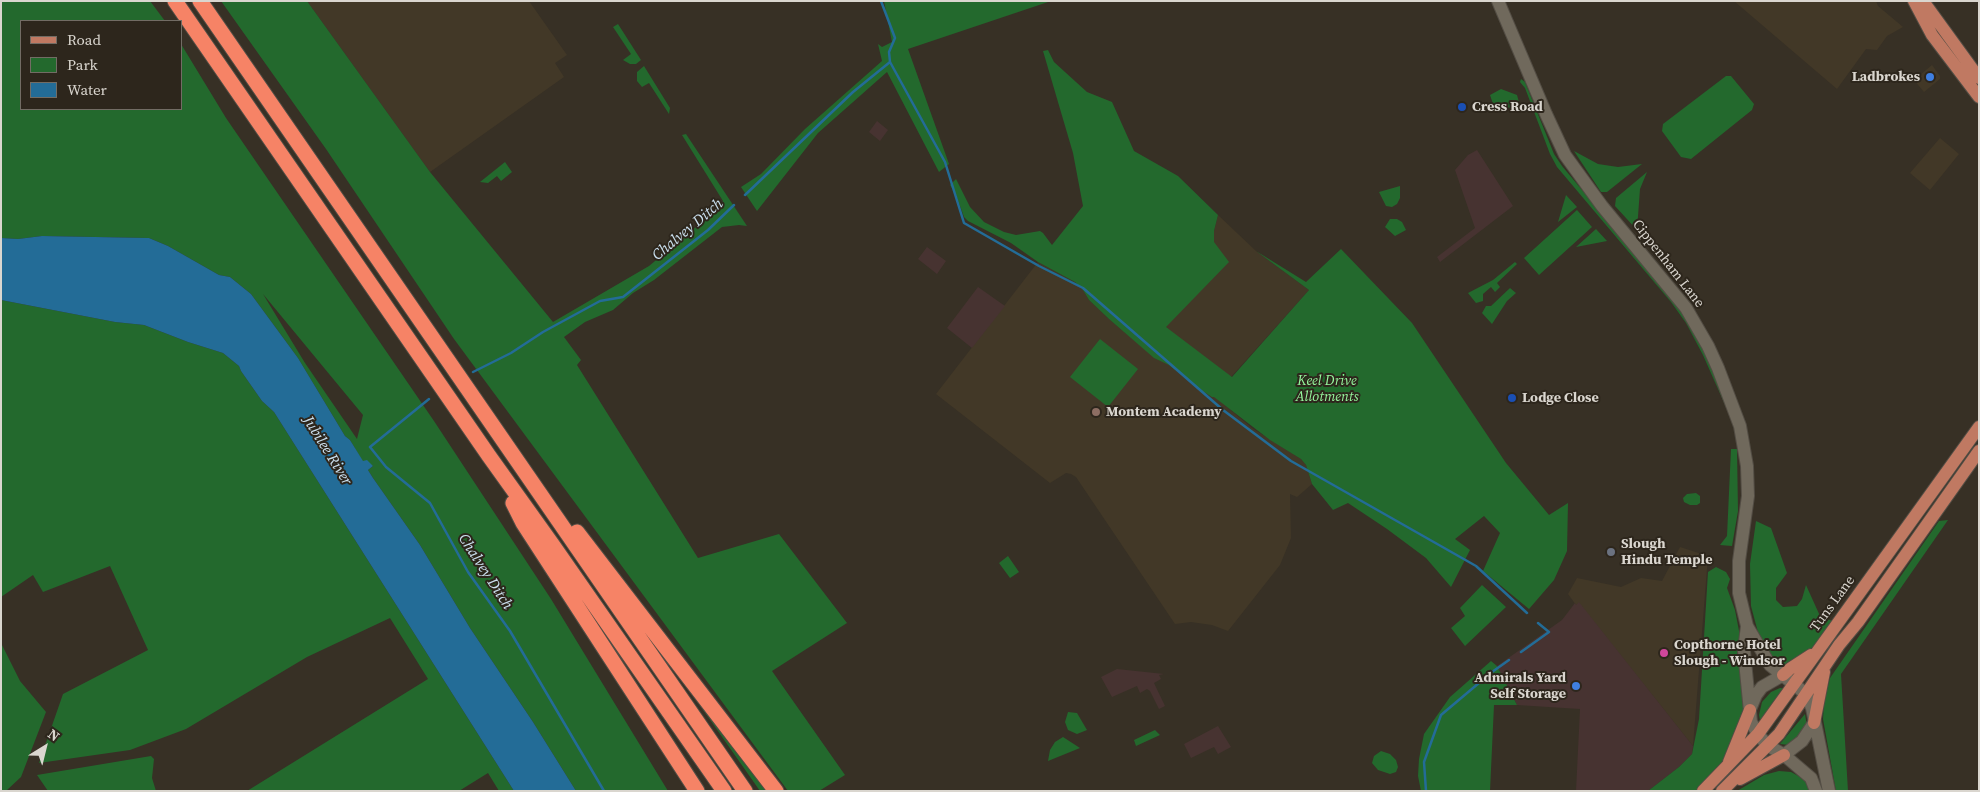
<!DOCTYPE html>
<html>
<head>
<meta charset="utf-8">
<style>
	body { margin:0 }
	#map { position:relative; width:1980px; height:792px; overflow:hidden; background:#373025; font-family:"Source Serif 4",serif }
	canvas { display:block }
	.frame { position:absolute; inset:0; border:2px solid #dad6cf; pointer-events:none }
	.legend { position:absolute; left:20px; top:20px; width:162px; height:90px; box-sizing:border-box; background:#2d261c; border:1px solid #726c64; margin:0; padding:6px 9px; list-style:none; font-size:15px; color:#dad6cf }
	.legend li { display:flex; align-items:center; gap:10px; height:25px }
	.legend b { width:25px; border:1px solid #726c64 }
	.north { position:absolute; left:20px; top:722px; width:50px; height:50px; -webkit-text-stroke:4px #2d261c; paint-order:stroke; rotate:36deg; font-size:14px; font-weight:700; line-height:20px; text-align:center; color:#dad6cf }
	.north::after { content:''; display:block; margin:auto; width:18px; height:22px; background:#dad6cf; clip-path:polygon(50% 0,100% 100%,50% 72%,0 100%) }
</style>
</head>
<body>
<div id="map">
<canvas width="1980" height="792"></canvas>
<div class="frame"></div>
<ul class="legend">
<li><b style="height:6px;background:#c07962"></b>Road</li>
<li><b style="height:14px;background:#23692d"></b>Park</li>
<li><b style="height:14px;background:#236c97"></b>Water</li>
</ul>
<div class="north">N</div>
</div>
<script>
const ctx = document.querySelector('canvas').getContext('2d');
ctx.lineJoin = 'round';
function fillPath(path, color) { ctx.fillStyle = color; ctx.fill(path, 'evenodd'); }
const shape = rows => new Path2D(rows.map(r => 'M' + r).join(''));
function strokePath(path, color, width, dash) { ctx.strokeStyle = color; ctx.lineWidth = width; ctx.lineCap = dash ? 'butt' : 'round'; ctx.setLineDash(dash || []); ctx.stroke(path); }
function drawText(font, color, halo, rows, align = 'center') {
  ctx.font = font + ' "Source Serif 4",serif'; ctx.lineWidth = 4; ctx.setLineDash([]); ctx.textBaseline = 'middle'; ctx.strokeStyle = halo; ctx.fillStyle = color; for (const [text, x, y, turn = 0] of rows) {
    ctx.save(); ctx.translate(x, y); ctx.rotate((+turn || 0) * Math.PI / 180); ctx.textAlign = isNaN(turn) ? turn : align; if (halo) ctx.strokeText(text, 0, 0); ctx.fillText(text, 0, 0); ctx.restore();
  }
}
fillPath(shape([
	[307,1,529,1,567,55,555,63,564,77,430,172],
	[1734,1,1876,1,1878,6,1903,27,1887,36,1877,50,1866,49,1837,89],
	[1932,65,1940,76,1940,79,1924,92,1914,80],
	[1940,138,1959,154,1930,190,1910,173],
	[1218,215,1256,251,1309,290,1214,396,1252,428,1301,459,1306,465,1312,484,1297,497,1290,494,1291,538,1280,565,1228,631,1212,625,1191,622,1175,624,1076,477,1071,474,1066,473,1050,483,936,394,1038,262,1075,282,1083,290,1089,300,1109,319,1147,351,1214,242,1214,231],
	[1680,547,1708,556,1693,746,1579,603,1576,605,1568,594,1577,578,1621,587,1641,578,1662,581]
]), '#423827');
fillPath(shape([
	[877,121,888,130,880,141,869,132],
	[1477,150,1513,206,1440,262,1437,257,1475,228,1455,170,1468,155],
	[927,247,946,261,937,274,918,259],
	[978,287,1005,306,972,348,947,328],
	[1579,602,1693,746,1692,754,1679,767,1648,791,1576,791,1580,709,1517,705,1497,666,1562,620,1575,603,1576,605],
	[1117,669,1164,674,1159,675,1161,679,1154,683,1165,706,1159,709,1150,691,1147,689,1140,693,1137,686,1112,697,1101,677],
	[1218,726,1231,747,1218,754,1214,747,1191,758,1184,744]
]), '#473331');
fillPath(shape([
	[1,1,150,1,165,21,21,21,21,109,181,109,181,44,226,118,434,421,551,599,668,791,576,791,533,722,470,628,420,545,373,478,368,470,373,466,363,462,350,440,345,436,298,358,251,294,230,277,219,275,168,246,149,238,42,236,18,239,1,238],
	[263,294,363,415,357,439,305,363],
	[221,1,307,1,430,172,553,322,649,266,720,207,723,201,682,135,686,134,747,226,739,225,722,227,654,280,633,293,613,310,585,322,564,337,581,360,577,365,698,558,779,534,847,623,772,671,845,775,819,791,788,791,454,339,326,149],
	[884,1,1051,1,908,49,949,164,939,172,887,72,818,133,757,211,741,187,761,174,805,129,882,61,878,44,882,47,892,42],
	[618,24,641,60,636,64,630,64,623,60,631,54,613,27],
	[1048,50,1054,62,1087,92,1112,102,1134,151,1178,176,1218,215,1214,231,1214,242,1229,262,1166,327,1232,377,1309,290,1256,251,1306,282,1341,249,1412,323,1506,463,1549,515,1568,503,1567,551,1554,580,1529,609,1483,571,1500,533,1484,516,1455,539,1470,550,1451,587,1426,558,1387,529,1348,503,1333,510,1312,484,1306,465,1301,459,1270,440,1214,397,1212,397,1198,388,1169,365,1154,358,1109,319,1089,300,1083,290,1075,282,1038,262,1011,243,968,221,964,217,956,195,950,185,956,179,970,207,984,222,1004,232,1016,235,1040,231,1043,233,1052,245,1083,206,1073,153,1043,51],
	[644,66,670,108,669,114,649,83,642,87,637,81,637,72],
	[1726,76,1731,76,1754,104,1752,110,1691,159,1681,157,1662,131,1663,124],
	[1521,79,1525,82,1554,154,1562,166,1674,300,1709,355,1733,423,1703,355,1686,323,1671,302,1557,167,1550,154,1525,88,1520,82],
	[1501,89,1517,95,1520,106,1512,108,1494,107,1490,95],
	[1574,151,1598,164,1618,167,1642,164,1607,192,1601,192],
	[505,162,512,172,501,181,497,176,488,183,480,182],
	[1647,172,1640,189,1637,230,1615,206,1616,198],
	[1400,186,1400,198,1397,204,1392,207,1386,206,1379,192],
	[1566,195,1577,207,1558,222],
	[1577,210,1592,227,1539,275,1524,258],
	[1390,219,1397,219,1402,222,1406,230,1395,236,1385,227],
	[1596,229,1607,241,1576,247],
	[1515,262,1517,264,1497,283,1500,287,1495,292,1491,287,1483,294,1483,301,1476,303,1468,293,1493,280],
	[1510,288,1516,293,1507,301,1492,324,1482,313,1486,306,1491,306],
	[1,300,115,322,144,325,188,342,223,353,239,366,241,371,262,401,274,412,514,791,499,791,488,773,459,791,247,791,428,679,390,618,307,657,186,729,130,750,39,763,63,694,148,650,110,566,43,592,33,575,1,597],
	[1100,339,1138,369,1108,407,1070,377],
	[1731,449,1737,449,1738,511,1732,546,1720,545,1727,536],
	[1696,493,1700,496,1700,503,1697,505,1690,505,1684,502,1683,498,1687,494],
	[1948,520,1841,674,1848,791,1836,791,1823,719,1824,702,1830,678,1939,521],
	[1756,521,1771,528,1787,573,1776,588,1776,600,1783,607,1797,606,1802,599,1806,585,1820,616,1835,622,1812,652,1785,665,1777,663,1768,654,1759,636,1751,606,1750,564],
	[1008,556,1019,572,1010,578,999,563],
	[1716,567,1726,572,1730,579,1727,588,1735,610,1740,636,1737,645,1737,661,1745,671,1745,714,1730,755,1699,791,1648,791,1679,767,1692,754,1699,719,1708,572],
	[1482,585,1506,607,1465,646,1451,628,1465,616,1460,608],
	[1,643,20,681,46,712,21,777,6,791,1,791],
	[1491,661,1497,666,1517,705,1494,705,1490,791,1421,791,1418,776,1419,759,1424,734,1450,697],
	[680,677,768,791,760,791],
	[1780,688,1788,689,1761,725,1759,715,1762,702,1771,692],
	[1068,712,1077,713,1087,730,1077,734,1068,730,1065,722],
	[1805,714,1807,726,1800,738,1789,745,1780,744],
	[1155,730,1160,735,1136,746,1134,740],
	[1063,737,1080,748,1048,761,1050,750,1055,742],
	[1381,751,1390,754,1396,760,1398,767,1396,772,1390,774,1378,770,1372,763,1374,756],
	[151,756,154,759,152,778,156,791,48,791,37,775],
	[1779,771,1791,772,1804,779,1812,791,1737,791,1764,775]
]), '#23692d');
fillPath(shape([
	[42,236,149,238,168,246,219,275,230,277,251,294,298,358,345,436,350,440,363,461,367,460,373,466,368,470,373,478,420,545,470,628,533,722,576,791,514,791,274,412,262,401,241,371,239,366,223,353,188,342,144,325,115,322,1,300,1,238,18,239]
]), '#236c97');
strokePath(shape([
	[881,1,895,38,889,52,890,62,945,162,964,223,1039,266,1083,288,1223,410,1291,461,1476,566,1527,613],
	[745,195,853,92,890,62],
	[473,372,511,353,543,332,600,301,623,297,708,230,734,205],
	[429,399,370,447,386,467,430,503,468,572,510,631,604,791],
	[1521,652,1549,632,1538,623],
	[1426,791,1424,762,1441,715,1492,672,1509,660]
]), '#236c97', 2.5);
const minor = shape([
	[1498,1,1546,114,1565,155,1602,206,1686,308,1708,346,1718,368,1740,426,1747,466,1748,496,1739,561,1739,593,1747,626,1770,665,1806,694,1812,708,1829,791],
	[1747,626,1744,651,1751,722,1758,734,1767,745,1784,755,1811,778,1816,791],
	[1751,707,1756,695,1762,687,1783,675],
	[1784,755,1802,741,1814,723]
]);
const major = shape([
	[1914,1,1932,35,1979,97],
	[1923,1,1979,78],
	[1783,675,1791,668,1811,655],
	[1814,723,1824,672],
	[1729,762,1750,710],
	[1740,779,1784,755],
	[1703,791,1758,734,1979,427],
	[1722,791,1779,734,1839,645,1858,622,1979,451]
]);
const highway = shape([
	[175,1,489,456,552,544,724,791],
	[200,1,745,791],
	[513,503,523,523,697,791],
	[577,532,776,791]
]);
strokePath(minor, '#534d44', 14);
strokePath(major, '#534d44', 14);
strokePath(highway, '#534d44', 17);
strokePath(minor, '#70695c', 12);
strokePath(major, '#c07962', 12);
strokePath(highway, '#f68366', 15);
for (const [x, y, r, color] of [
	[1930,77,5,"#3f7fe0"],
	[1462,107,5,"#1a4fb4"],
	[1512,398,5,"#1a4fb4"],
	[1096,412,5,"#8d6e63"],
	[1611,552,5,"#6b7280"],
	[1664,653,5,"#d1479c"],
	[1576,686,5,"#3f7fe0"]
]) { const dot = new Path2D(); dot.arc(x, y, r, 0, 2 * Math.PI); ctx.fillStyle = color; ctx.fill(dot); strokePath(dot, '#2d261c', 2); }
drawText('bold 14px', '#dad6cf', '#2d261c', [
	["Ladbrokes",1920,77,"right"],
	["Cress Road",1472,107],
	["Lodge Close",1522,398],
	["Montem Academy",1106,412],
	["Slough",1621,544],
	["Hindu Temple",1621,560],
	["Copthorne Hotel",1674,645],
	["Slough - Windsor",1674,661],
	["Admirals Yard",1566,678,"right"],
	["Self Storage",1566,694,"right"]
], 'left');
drawText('14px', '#dad6cf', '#2d261c', [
	["Cippenham Lane",1668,264,52],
	["Tuns Lane",1833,604,-54]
]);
drawText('italic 14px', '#96f89e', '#2d261c', [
	["Keel Drive",1327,381],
	["Allotments",1327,397]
]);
drawText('italic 15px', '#cbe0ef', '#2d261c', [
	["Chalvey Ditch",688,230,-40],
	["Jubilee River",327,451,58],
	["Chalvey Ditch",485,572,57]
]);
</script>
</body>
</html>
